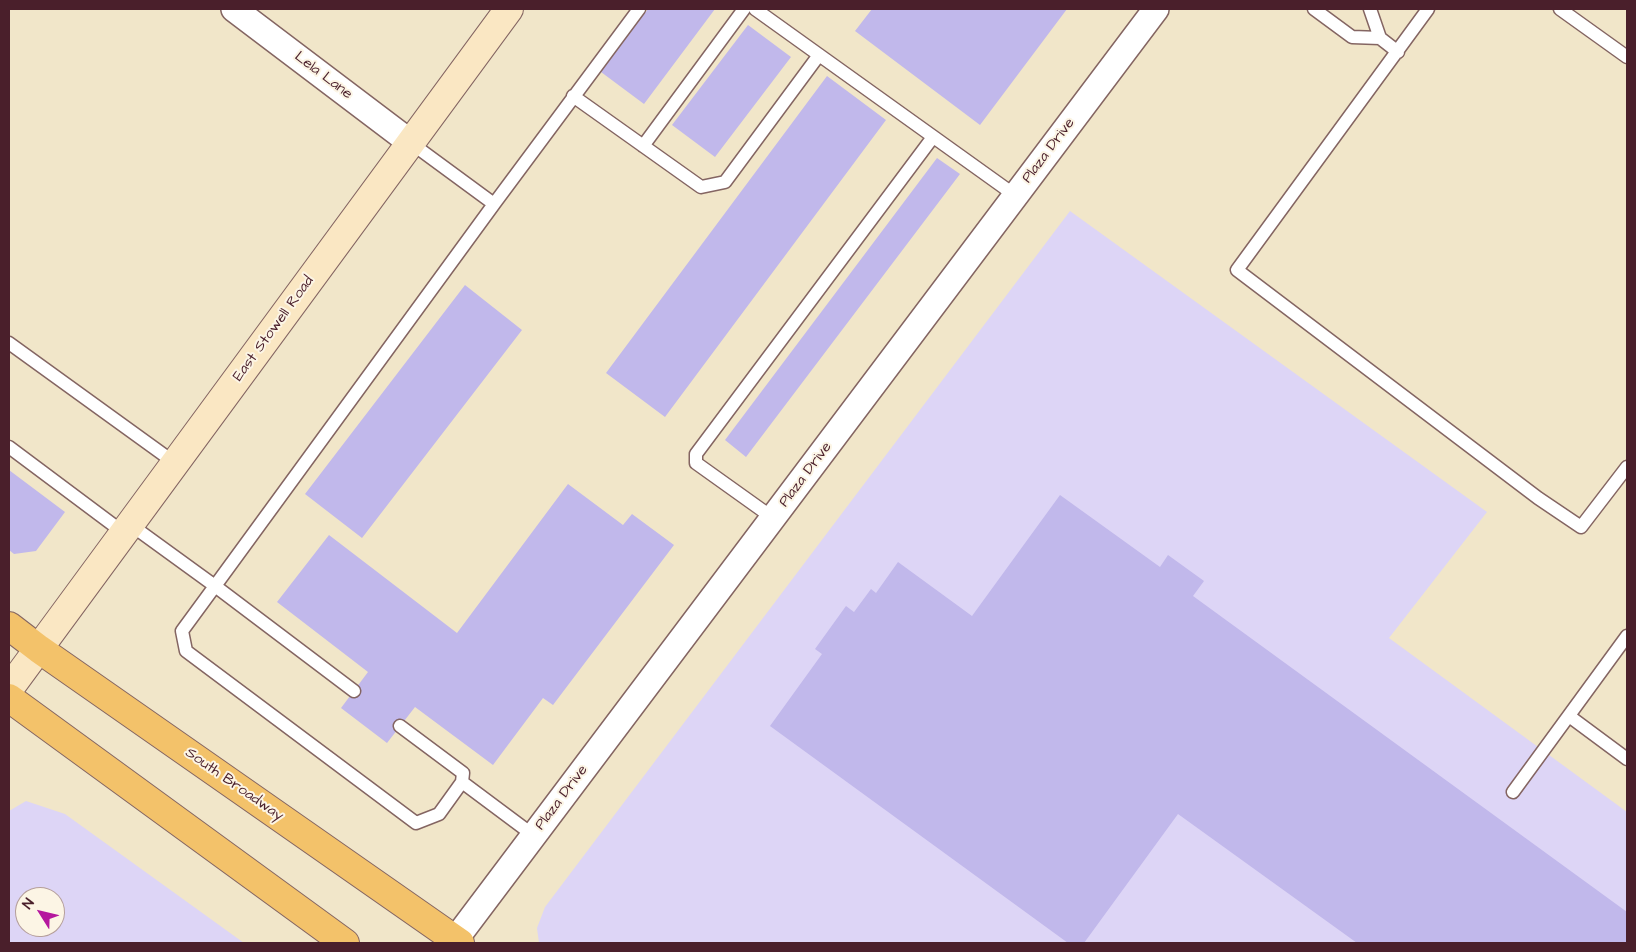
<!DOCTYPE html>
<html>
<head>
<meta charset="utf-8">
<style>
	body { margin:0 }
	#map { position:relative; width:1636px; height:952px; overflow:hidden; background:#f1e6c9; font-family:"Architects Daughter",sans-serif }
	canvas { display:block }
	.frame { position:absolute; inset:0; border:10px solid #4a1f2b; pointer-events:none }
	.north { position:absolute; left:15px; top:887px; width:50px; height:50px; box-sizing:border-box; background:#fcf5e5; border:1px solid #b59f9b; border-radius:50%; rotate:306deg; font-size:14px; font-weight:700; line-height:20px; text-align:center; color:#4a1f2b }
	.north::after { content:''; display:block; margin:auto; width:18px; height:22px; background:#b5179e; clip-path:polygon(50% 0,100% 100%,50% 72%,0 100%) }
</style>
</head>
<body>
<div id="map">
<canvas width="1636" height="952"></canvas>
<div class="frame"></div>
<div class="north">N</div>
</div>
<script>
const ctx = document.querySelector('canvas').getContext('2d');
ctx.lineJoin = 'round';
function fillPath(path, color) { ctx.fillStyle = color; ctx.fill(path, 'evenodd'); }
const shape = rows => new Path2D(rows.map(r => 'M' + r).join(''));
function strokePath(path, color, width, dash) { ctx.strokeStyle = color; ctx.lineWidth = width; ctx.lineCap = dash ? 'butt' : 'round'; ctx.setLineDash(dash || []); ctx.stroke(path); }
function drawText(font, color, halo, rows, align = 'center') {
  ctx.font = font + ' "Architects Daughter",sans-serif'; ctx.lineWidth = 4; ctx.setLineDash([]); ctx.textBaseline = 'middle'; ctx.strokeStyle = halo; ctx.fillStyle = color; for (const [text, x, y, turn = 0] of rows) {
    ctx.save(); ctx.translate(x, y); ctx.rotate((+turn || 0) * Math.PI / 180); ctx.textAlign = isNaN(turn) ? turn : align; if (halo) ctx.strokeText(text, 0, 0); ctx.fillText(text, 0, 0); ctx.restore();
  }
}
fillPath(shape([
	[1070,211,1487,512,1389,638,1627,812,1627,943,539,943,537,928,545,907],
	[26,801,65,814,244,943,9,943,9,811],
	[25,897,55,897,55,927,25,927]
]), '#ddd5f6');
fillPath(shape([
	[648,9,715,9,644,104,601,72],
	[872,9,1067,9,980,125,855,31],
	[748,25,791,57,715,157,672,125],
	[827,76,886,120,665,417,606,373],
	[937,158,960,174,746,457,725,440],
	[465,285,522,330,362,538,305,494],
	[9,470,65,512,36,551,14,554,9,550],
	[568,484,623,525,632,514,674,545,553,705,543,698,493,765,415,707,387,743,341,708,368,672,277,602,329,535,457,633],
	[1060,495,1160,567,1168,555,1204,581,1193,596,1627,912,1627,943,1357,943,1178,814,1084,943,1068,943,770,726,822,654,815,649,846,606,854,612,871,589,876,593,898,562,972,616]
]), '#c1b8eb');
const lane = shape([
	[755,9,1016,196],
	[1314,9,1352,37,1380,38],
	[1370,9,1380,38,1398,52],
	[1428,9,1237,270,1538,498,1581,527,1627,467],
	[1560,9,1627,57],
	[573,96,701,187,725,182,819,55],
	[411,143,494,204,639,9],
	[643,146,744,9],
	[9,343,175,463],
	[9,447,124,533],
	[773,518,696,463,696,454,933,137],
	[131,525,215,586,494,204],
	[354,691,215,586,182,631,186,651,416,823,439,814,462,782,533,835],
	[1569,716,1627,759],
	[400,726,463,773,462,782],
	[1513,792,1627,636]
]);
const street = shape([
	[234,9,411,143],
	[455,940,1156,9]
]);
const secondary = shape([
	[9,689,509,9]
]);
const primary = shape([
	[9,626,39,649,460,943],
	[9,698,345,943]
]);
strokePath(lane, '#846562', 15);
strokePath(street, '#846562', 28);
strokePath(secondary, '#846562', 30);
strokePath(primary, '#846562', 30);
strokePath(lane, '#fff', 12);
strokePath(street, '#fff', 25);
strokePath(secondary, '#fae7c3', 28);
strokePath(primary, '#f3c26a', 28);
drawText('15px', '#4a1f2b', '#fcf5e5', [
	["Lela Lane",323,76,37],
	["Plaza Drive",1049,151,-53],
	["East Stowell Road",274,329,-54],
	["Plaza Drive",806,475,-53],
	["South Broadway",234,785,35],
	["Plaza Drive",562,798,-53]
]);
</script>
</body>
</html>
